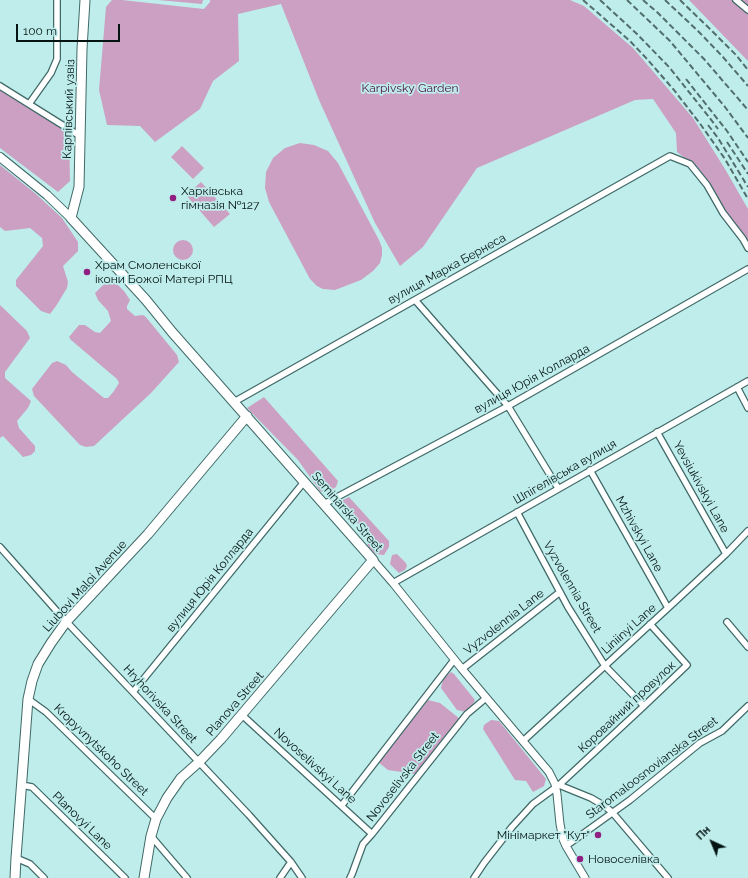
<!DOCTYPE html>
<html>
<head>
<meta charset="utf-8">
<style>
	body { margin:0 }
	#map { position:relative; width:748px; height:878px; overflow:hidden; background:#bfedeb; font-family:Raleway,sans-serif }
	canvas { display:block }
	.north { position:absolute; left:692px; top:822px; width:40px; height:40px; -webkit-text-stroke:3px #bfedeb; paint-order:stroke; rotate:316deg; font-size:11px; font-weight:700; line-height:16px; text-align:center; color:#031413 }
	.north::after { content:''; display:block; margin:auto; width:14px; height:18px; background:#031413; clip-path:polygon(50% 0,100% 100%,50% 72%,0 100%) }
	.scale { position:absolute; left:16px; top:24px; width:104px; height:18px; box-sizing:border-box; border:2px solid #031413; border-top:0; padding-left:5px; font-size:12px; line-height:14px; white-space:nowrap; color:#031413; -webkit-text-stroke:3px #bfedeb; paint-order:stroke }
</style>
</head>
<body>
<div id="map">
<canvas width="748" height="878"></canvas>
<div class="north">Пн</div>
<div class="scale">100 m</div>
</div>
<script>
const ctx = document.querySelector('canvas').getContext('2d');
ctx.lineJoin = 'round';
function fillPath(path, color) { ctx.fillStyle = color; ctx.fill(path, 'evenodd'); }
const shape = rows => new Path2D(rows.map(r => 'M' + r).join(''));
function strokePath(path, color, width, dash) { ctx.strokeStyle = color; ctx.lineWidth = width; ctx.lineCap = dash ? 'butt' : 'round'; ctx.setLineDash(dash || []); ctx.stroke(path); }
function drawText(font, color, halo, rows, align = 'center') {
  ctx.font = font + ' Raleway,sans-serif'; ctx.lineWidth = 3.5; ctx.setLineDash([]); ctx.textBaseline = 'middle'; ctx.strokeStyle = halo; ctx.fillStyle = color; for (const [text, x, y, turn = 0] of rows) {
    ctx.save(); ctx.translate(x, y); ctx.rotate((+turn || 0) * Math.PI / 180); ctx.textAlign = isNaN(turn) ? turn : align; if (halo) ctx.strokeText(text, 0, 0); ctx.fillText(text, 0, 0); ctx.restore();
  }
}
fillPath(shape([
	[112,0,122,0,204,9,210,2,210,0,570,0,584,6,633,48,693,118,725,169,748,209,748,245,723,213,690,162,677,152,676,133,653,99,635,100,477,168,423,247,400,266,375,223,319,100,281,4,238,14,239,61,213,81,200,109,155,142,140,126,107,125,99,90,106,7],
	[158,0,203,0,202,4],
	[689,0,748,0,748,61,746,59],
	[0,90,69,133,70,181,58,192,0,148],
	[300,143,314,145,328,151,338,163,379,240,382,248,382,255,380,263,373,271,361,280,335,290,323,289,317,286,310,279,269,202,265,188,266,172,273,158,285,148],
	[182,146,204,168,193,179,171,157],
	[0,165,36,194,62,218,78,242,78,251,63,266,68,282,67,288,56,306,50,314,41,311,16,286,16,280,43,246,42,238,30,228,5,231,0,227],
	[201,182,230,214,214,227,186,195],
	'173 250a10 10 0 1 1 20 0a10 10 0 1 1-20 0Z',
	[112,279,124,291,130,300,127,306,127,309,135,316,142,315,145,316,177,355,179,362,151,393,94,446,86,447,80,445,34,396,32,389,52,363,57,361,66,365,72,372,104,398,108,398,114,391,119,383,117,379,71,340,69,337,79,325,85,325,95,332,100,333,111,321,108,311,98,300,95,293,106,282],
	[0,305,27,331,30,338,5,372,5,378,31,401,28,408,17,421,19,428,35,446,35,451,31,455,23,457,3,436,0,438],
	[264,397,338,481,336,487,327,493,320,491,298,460,247,408],
	[349,497,389,541,389,547,384,555,376,554,367,546,371,537,355,521,352,512,341,509,339,502],
	[397,554,406,563,407,566,405,570,399,573,390,564,392,555],
	[451,672,454,674,475,700,472,706,466,712,457,710,441,688,443,679],
	[428,700,440,703,460,719,415,774,388,770,378,762],
	[491,720,499,721,546,779,544,786,533,792,526,781,515,780,483,729,484,725]
]), '#cca0c3');
const minor = shape([
	[736,0,748,10],
	[0,86,80,136],
	[29,104,51,73,57,59,57,0],
	[415,300,508,406,558,488],
	[737,387,748,408],
	[234,402,670,156,690,164,707,185,723,213,743,239,748,248],
	[657,432,726,554],
	[590,470,668,608],
	[324,504,508,406,748,269],
	[517,512,568,607,605,666,644,706],
	[0,547,62,617,249,815,291,862,302,878],
	[393,583,748,381],
	[727,622,748,647],
	[462,669,560,592],
	[133,692,304,482],
	[28,699,46,712,156,819],
	[242,715,372,834],
	[523,741,668,608,726,554,748,531],
	[21,785,32,787,125,878],
	[559,785,644,706,687,665,650,624],
	[342,805,454,660],
	[151,836,187,878],
	[566,846,630,800,700,743,722,731,748,706],
	[16,858,30,864,44,878],
	[280,878,291,862],
	[350,878,352,874,363,844,372,834,467,714,486,698],
	[474,878,484,863,512,827,533,804,559,785,591,798,603,805,612,812,668,878]
]);
const tertiary = shape([
	[373,560,393,583,462,669,549,772,555,784,557,794,560,824,563,839,566,846,585,878]
]);
const secondary = shape([
	[0,157,47,195,71,218]
]);
const primary = shape([
	[85,0,82,49,79,187,71,218,146,300,172,332,373,560,221,739,199,762,181,778,167,798,156,819,151,836,144,878],
	[15,878,16,858,28,699,32,681,38,664,51,643,66,622,148,534,247,416]
]);
strokePath(minor, '#406a68', 8);
strokePath(tertiary, '#406a68', 9);
strokePath(secondary, '#406a68', 10);
strokePath(primary, '#406a68', 11);
strokePath(minor, '#fff', 5.5);
strokePath(tertiary, '#fff', 7);
strokePath(secondary, '#fff', 8);
strokePath(primary, '#fff', 9);
strokePath(shape([
	[583,0,630,41,647,59,674,90,701,125,725,159,748,199],
	[600,0,637,34,669,67,709,117,718,129],
	[627,0,670,41,725,107,748,138],
	[643,0,658,13,704,59,748,110],
	[665,0,698,31,723,57,748,86],
	[680,0,710,29,736,55,748,70],
	[686,79,727,131,748,162],
	[708,125,718,138,748,187],
	[727,142,748,174]
]), '#516e6c', 2, [6, 3]);
for (const [x, y, r, color] of [
	[173,198,4,"#8f2082"],
	[87,272,4,"#8f2082"],
	[598,835,4,"#8f2082"],
	[580,859,4,"#8f2082"]
]) { const dot = new Path2D(); dot.arc(x, y, r, 0, 2 * Math.PI); ctx.fillStyle = color; ctx.fill(dot); strokePath(dot, '#bfedeb', 1.5); }
drawText('12px', '#4a1142', '#bfedeb', [
	["Karpivsky Garden",410,88]
]);
drawText('12px', '#031413', '#bfedeb', [
	["Карпівський узвіз",69,109,-88],
	["вулиця Марка Бернеса",447,269,-29],
	["вулиця Юрія Колларда",532,379,-29],
	["Шпігелівська вулиця",565,472,-30],
	["Yevsiukivskyi Lane",701,487,61],
	["Seminarska Street",347,512,49],
	["Mzhivskyi Lane",639,534,61],
	["вулиця Юрія Колларда",210,580,-51],
	["Liubovi Maloi Avenue",85,586,-48],
	["Vyzvolennia Street",572,587,60],
	["Vyzvolennia Lane",504,622,-38],
	["Liniinyi Lane",629,629,-42],
	["Hryhorivska Street",160,704,47],
	["Planova Street",235,704,-49],
	["Коровайний провулок",627,707,-43],
	["Kropyvnytskoho Street",101,750,44],
	["Novoselivskyi Lane",315,766,42],
	["Staromaloosnovianska Street",652,768,-37],
	["Novoselivska Street",403,777,-52],
	["Planovyi Lane",82,821,44]
]);
drawText('12px', '#031413', '#bfedeb', [
	["Харківська",181,191],
	["гімназія №127",181,205],
	["Храм Смоленської",95,265],
	["ікони Божої Матері РПЦ",95,279],
	["Мінімаркет \"Кут\"",590,835,"right"],
	["Новоселівка",588,859]
], 'left');
</script>
</body>
</html>
